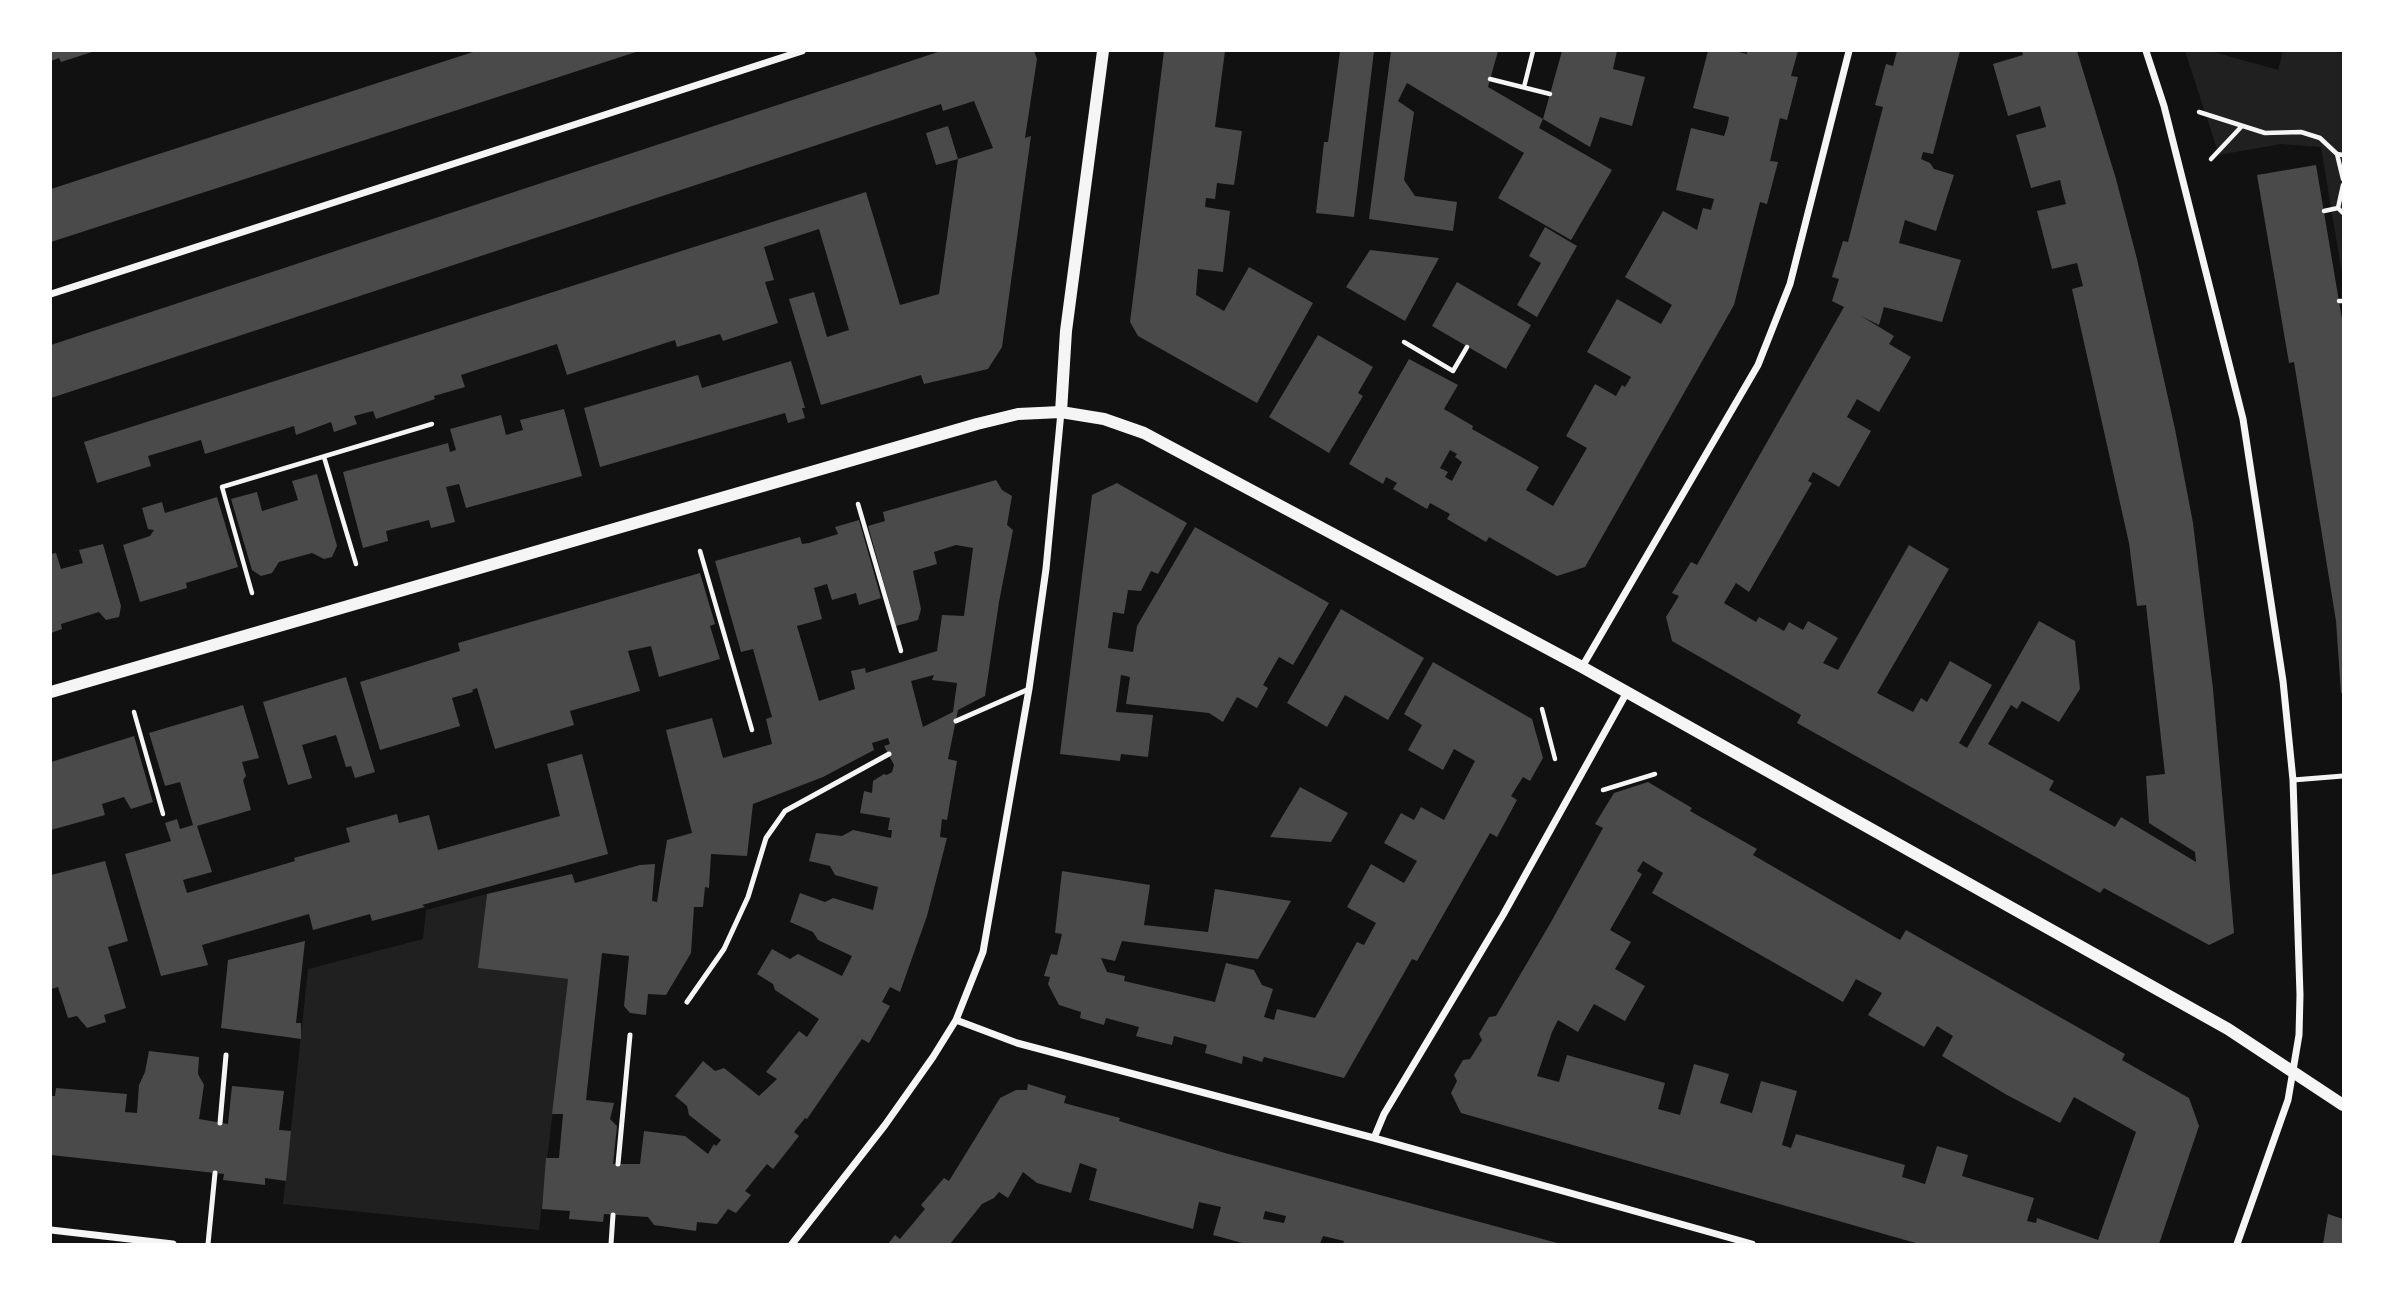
<!DOCTYPE html>
<html>
<head>
<meta charset="utf-8">
<style>
	body { margin:0 }
	#map { position:relative; width:2394px; height:1295px; overflow:hidden; background:#111; font-family:Quicksand,sans-serif }
	canvas { display:block }
	.frame { position:absolute; inset:0; border:52px solid #fff; pointer-events:none }
</style>
</head>
<body>
<div id="map">
<canvas width="2394" height="1295"></canvas>
<div class="frame"></div>
</div>
<script>
const c = document.querySelector('canvas').getContext('2d');
c.lineJoin = 'round';
function fill(path, color) { c.fillStyle = color; c.fill(path, 'evenodd'); }
const poly = rows => new Path2D(rows.map(r => 'M' + r).join(''));
function trace(path, color, width, dash) { c.strokeStyle = color; c.lineWidth = width; c.lineCap = dash ? 'butt' : 'round'; c.setLineDash(dash || []); c.stroke(path); }
fill(poly([
	[2185,51,2210,51,2278,70,2283,51,2333,51,2343,54,2343,280,2321,147,2281,144,2219,155],
	[487,894,479,968,568,979,539,1230,283,1204,308,969,423,939,426,910]
]), '#202020');
fill(poly([
	[51,51,95,51,61,62,59,58,51,61],
	[476,51,639,51,51,242,51,189],
	[941,51,1034,51,1037,59,1025,138,1031,136,1002,347,988,369,924,384,921,375,821,405,789,299,814,292,827,337,849,330,819,229,764,247,774,280,765,282,778,323,723,341,720,334,677,347,675,340,567,375,557,344,461,375,465,387,434,396,435,399,376,419,373,411,354,416,357,424,334,432,331,422,296,435,294,426,205,454,201,440,148,456,151,466,97,483,84,442,866,192,900,305,939,294,958,159,936,165,926,133,948,126,958,159,993,148,974,101,943,111,941,104,51,398,51,345],
	[1164,51,1225,51,1215,127,1242,131,1234,185,1217,183,1215,199,1206,198,1205,207,1230,211,1223,272,1198,269,1196,295,1224,311,1249,267,1313,303,1257,403,1138,336,1130,322],
	[1340,51,1374,51,1354,217,1316,213,1324,142,1328,142],
	[1391,51,1498,51,1488,87,1543,119,1562,51,1617,51,1613,69,1645,77,1632,126,1600,117,1590,147,1543,119,1539,128,1612,170,1571,240,1498,198,1524,153,1407,83,1398,101,1414,112,1404,180,1415,196,1457,202,1453,231,1369,219],
	[1708,51,1734,51,1747,54,1747,51,1798,51,1791,76,1798,77,1787,120,1780,118,1770,161,1778,162,1767,204,1760,202,1734,305,1585,567,1557,576,1489,537,1486,542,1447,519,1450,514,1430,503,1427,509,1393,489,1397,483,1386,477,1383,484,1349,464,1409,359,1458,385,1444,409,1473,426,1472,429,1539,467,1526,490,1553,506,1587,448,1566,436,1595,384,1616,396,1622,385,1625,387,1631,377,1587,352,1617,299,1661,324,1672,305,1625,277,1663,211,1697,230,1703,208,1711,210,1714,199,1676,190,1691,128,1724,136,1727,127,1729,117,1693,108],
	[1450,450,1457,454,1455,457,1462,462,1452,481,1445,477,1448,472,1440,468],
	[1897,51,1960,51,1933,154,1923,152,1921,159,1930,163,1934,169,1954,175,1936,231,1905,220,1899,243,1961,260,1942,322,1884,307,1879,325,1861,316,1894,336,1889,344,1911,357,1879,412,1857,399,1847,417,1871,431,1839,487,1813,472,1808,481,1812,483,1749,592,1736,583,1724,603,1756,622,1759,617,1784,631,1789,622,1803,630,1808,621,1838,638,1823,663,1838,670,1909,545,1949,569,1877,693,1913,712,1921,698,1927,702,1950,661,1992,685,1959,743,1967,748,2039,621,2075,641,2080,689,2059,722,2022,701,2017,709,2011,705,1988,744,2054,781,2049,790,2115,827,2121,817,2196,862,2195,852,2149,823,2146,776,2165,774,2146,605,2137,606,2129,543,2072,289,2083,286,2077,263,2052,269,2037,211,2066,204,2063,193,2060,180,2031,188,2016,135,2046,127,2040,106,2008,116,1993,64,2023,55,2022,51,2077,51,2116,179,2137,259,2175,429,2193,523,2213,689,2234,933,2209,945,2104,888,2100,893,1797,723,1801,715,1672,641,1666,617,1679,596,1672,593,1691,562,1697,565,1844,307,1832,301,1839,279,1832,277,1843,241,1848,242,1883,107,1875,105,1886,64,1893,66],
	[2316,165,2343,325,2343,693,2341,693,2336,621,2294,362,2289,363,2257,175],
	[1545,227,1577,246,1537,317,1517,305,1541,263,1529,256],
	[1370,250,1439,258,1405,321,1346,287],
	[1457,282,1531,325,1506,369,1432,326],
	[1318,335,1373,367,1358,393,1363,396,1329,453,1269,417],
	[791,361,805,408,802,408,805,418,788,423,785,413,600,467,584,408,698,375,702,388],
	[564,409,582,476,466,508,459,484,446,487,455,522,431,528,429,520,386,531,388,541,363,548,343,472,448,443,450,452,456,450,450,429,501,415,506,435,523,430,520,420],
	[317,474,337,546,332,557,324,559,312,553,279,562,272,573,261,576,252,570,231,499,257,492,262,511,298,500,292,481],
	[996,480,1002,490,1012,496,1007,525,1013,530,999,602,985,696,958,710,948,759,957,761,947,820,942,819,940,837,947,838,927,916,900,992,890,987,882,1002,890,1006,869,1043,862,1039,807,1119,805,1118,794,1132,799,1136,773,1169,767,1164,745,1191,751,1195,736,1213,728,1209,717,1224,697,1222,696,1231,654,1225,648,1217,604,1214,603,1222,569,1219,570,1211,542,1209,546,1158,559,1158,563,1114,552,1114,568,979,478,968,487,894,572,874,575,883,640,865,655,864,652,901,657,902,667,840,692,833,666,730,712,718,723,758,772,744,766,719,772,717,753,649,741,652,715,561,800,537,802,544,809,543,838,534,835,527,859,520,881,598,859,605,856,593,832,600,827,584,814,588,822,619,797,626,819,701,855,689,851,671,865,668,866,673,937,651,942,615,964,616,973,548,956,545,934,552,937,564,913,571,921,609,918,620,896,626,868,526,885,521,883,512],
	[934,675,932,680,957,683,953,712,923,727,911,681],
	[888,738,890,744,884,746,894,765,892,772,887,775,884,774,873,781,872,793,864,791,860,813,890,818,888,830,892,830,891,838,853,830,842,836,816,833,809,861,830,866,835,875,878,887,873,910,833,898,825,902,800,893,790,922,813,932,818,940,852,956,842,976,798,954,790,959,772,949,757,974,773,984,775,990,819,1019,807,1037,799,1031,766,1072,777,1079,759,1096,724,1068,715,1071,703,1061,675,1096,687,1106,689,1115,721,1140,716,1146,714,1144,708,1154,685,1136,644,1131,640,1164,613,1164,617,1126,610,1119,614,1103,586,1100,602,953,629,956,624,1006,630,1013,646,1015,648,994,666,995,691,953,694,907,703,907,705,887,709,888,711,854,747,856,753,804,823,777,874,750,872,743],
	[1117,483,1187,523,1158,574,1151,571,1141,591,1128,590,1124,614,1113,612,1108,648,1133,652,1137,626,1195,527,1329,603,1293,665,1279,657,1263,685,1268,688,1257,708,1237,697,1223,722,1209,713,1126,704,1130,677,1121,675,1116,712,1153,715,1148,757,1121,754,1120,761,1060,754,1092,495],
	[217,497,238,567,186,583,187,588,140,602,123,545,150,536,154,530,148,529,142,508,162,502,165,513],
	[103,544,121,606,119,617,106,620,99,612,61,624,62,629,51,633,51,554,56,553,61,569,83,563,79,550],
	[700,573,715,624,710,626,720,659,659,677,651,646,628,651,640,691,570,711,574,725,495,749,477,688,472,690,473,692,452,698,460,726,380,750,360,682,460,651,458,643],
	[1341,609,1424,658,1388,720,1345,695,1327,727,1287,703],
	[1433,662,1532,719,1543,758,1530,781,1523,777,1511,796,1517,800,1497,837,1490,833,1417,961,1412,959,1344,1078,1264,1057,1262,1062,1243,1056,1242,1064,1205,1053,1207,1045,1174,1036,1172,1045,1136,1036,1139,1027,1106,1018,1104,1025,1080,1018,1081,1012,1059,1005,1048,984,1050,977,1044,976,1051,954,1057,955,1062,934,1055,933,1062,871,1150,885,1144,925,1208,932,1215,889,1291,901,1258,959,1122,941,1115,961,1101,958,1107,972,1125,976,1124,981,1215,1002,1226,963,1254,970,1262,985,1273,989,1264,1017,1274,1020,1277,1009,1315,1018,1357,942,1364,945,1376,923,1347,907,1371,864,1404,883,1417,861,1384,843,1401,813,1414,820,1421,807,1444,820,1475,761,1454,749,1443,770,1408,750,1422,725,1404,714],
	[346,677,375,772,355,778,351,766,346,767,336,735,302,745,312,778,288,785,263,702],
	[243,705,259,758,242,762,246,776,243,780,251,810,197,826,212,872,183,880,187,893,295,861,294,858,350,842,346,828,397,814,399,823,429,815,438,850,560,816,547,764,582,754,608,854,422,905,425,907,372,921,370,914,313,930,309,914,202,945,208,965,161,976,125,854,171,841,165,823,177,819,180,829,193,825,180,782,165,786,149,733],
	[134,736,153,802,131,809,124,797,102,804,105,815,51,830,51,762],
	[1648,782,1692,808,1690,811,1757,849,1753,855,1900,940,1906,930,2125,1054,2122,1060,2189,1098,2199,1126,2159,1244,1919,1244,1461,1113,1451,1093,1457,1081,1454,1075,1463,1060,1470,1059,1477,1048,1482,1040,1479,1034,1489,1017,1496,1016,1551,922,1603,828,1595,824,1614,793],
	[1643,861,1663,873,1652,893,1843,1002,1856,979,1882,993,1868,1015,1924,1047,1937,1026,1953,1036,1942,1056,2007,1095,2060,1123,2074,1097,2136,1132,2098,1240,2037,1218,2036,1223,2027,1221,2034,1198,1962,1176,1968,1155,1937,1146,1925,1184,1902,1177,1905,1165,1796,1134,1791,1148,1782,1145,1797,1091,1761,1081,1752,1113,1720,1103,1729,1074,1694,1064,1680,1115,1658,1109,1665,1083,1567,1055,1559,1082,1537,1076,1552,1032,1558,1020,1578,1032,1594,1004,1625,1021,1645,986,1615,969,1631,942,1610,930,1642,874,1637,871],
	[1300,787,1348,813,1331,842,1270,837],
	[105,861,128,941,108,947,126,1008,104,1015,106,1022,87,1028,77,1016,68,1018,58,987,51,989,51,875],
	[305,941,296,1023,301,1023,301,1039,221,1028,228,960],
	[149,1051,199,1057,198,1074,204,1085,199,1119,228,1124,232,1086,284,1091,279,1130,291,1131,286,1181,265,1178,265,1185,223,1180,224,1174,51,1155,51,1096,55,1096,56,1088,127,1094,125,1112,137,1113,139,1085,145,1072],
	[1028,1084,1066,1096,1064,1103,1120,1118,1119,1121,1225,1153,1561,1244,1343,1244,1344,1241,1323,1236,1320,1244,1246,1244,1213,1235,1221,1207,1199,1202,1193,1229,1089,1200,1097,1169,1080,1163,1071,1193,1037,1183,1023,1172,1008,1198,999,1192,994,1198,982,1204,950,1244,888,1244,895,1235,900,1239,925,1209,921,1205,944,1178,949,1181,1000,1098,1016,1090,1027,1090],
	[1265,1211,1286,1216,1284,1223,1263,1219],
	[2328,1214,2343,1219,2343,1244,2323,1244]
]), '#4a4a4a');
trace(poly([
	[1490,79,1550,94],
	[1524,87,1533,51],
	[2199,112,2265,133,2301,132,2320,138,2337,154,2343,155],
	[2337,154,2343,179],
	[2211,159,2242,126],
	[2343,185,2338,208,2343,213],
	[2324,211,2338,208],
	[2339,301,2343,301],
	[1404,342,1453,371,1467,347],
	[324,457,356,564],
	[858,504,901,651],
	[700,551,752,730],
	[252,593,222,487,432,424],
	[1542,709,1555,759],
	[134,712,163,814],
	[1603,790,1655,774]
]), '#f5f5f5', 4.5);
trace(poly([
	[956,721,1029,689],
	[2293,780,2343,776],
	[687,1002,724,949,748,897,766,838,785,811,889,754],
	[220,1123,226,1055],
	[618,1164,630,1035],
	[208,1244,215,1173],
	[611,1244,613,1215]
]), '#f5f5f5', 5);
trace(poly([
	[2146,51,2164,106,2243,419,2283,681,2293,780,2300,995,2299,1035,2288,1100,2237,1244],
	[51,294,802,51],
	[1582,667,1758,365,1790,284,1849,51],
	[956,1020,1017,1043,1374,1138,1752,1244],
	[1374,1138,1384,1114,1503,915,1627,692],
	[51,1230,173,1244],
	[792,1244,885,1125,933,1057,956,1020,983,952,1029,689,1046,569,1061,412]
]), '#f5f5f5', 7);
trace(poly([
	[1061,412,1066,331,1103,51],
	[51,692,977,424,1018,414,1061,412,1104,419,1144,433,1582,667,2228,1029,2343,1105]
]), '#f5f5f5', 12);
</script>
</body>
</html>
